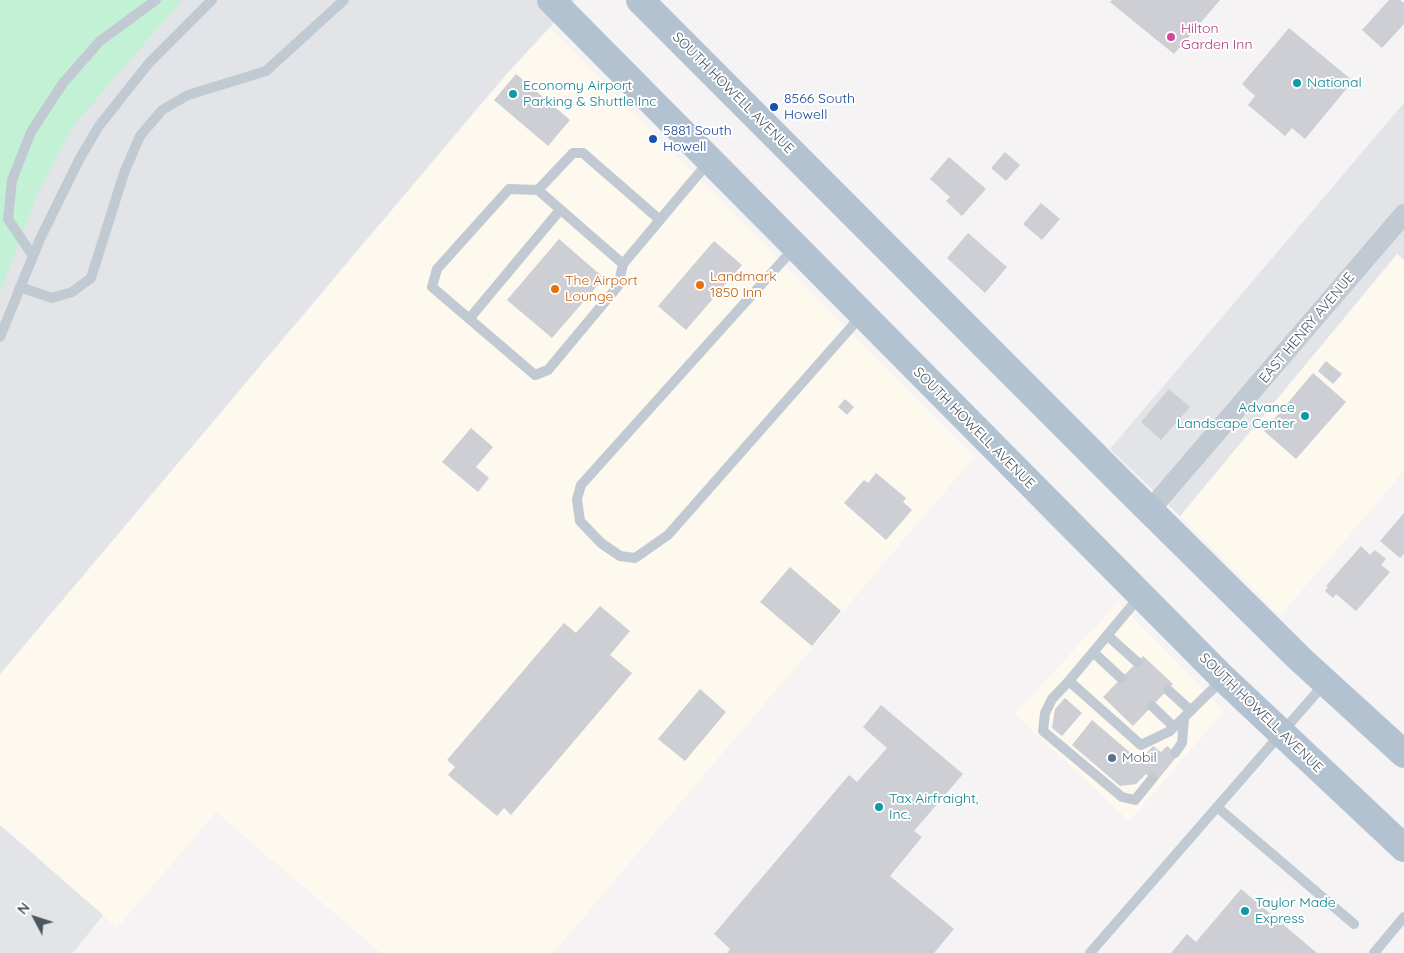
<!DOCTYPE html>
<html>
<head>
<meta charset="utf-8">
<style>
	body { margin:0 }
	#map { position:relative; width:1404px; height:953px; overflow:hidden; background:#f5f3f3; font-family:Quicksand,sans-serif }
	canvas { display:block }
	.north { position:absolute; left:10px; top:893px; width:50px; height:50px; -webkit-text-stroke:4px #fff; paint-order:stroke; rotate:310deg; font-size:14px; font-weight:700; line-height:20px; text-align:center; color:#4a5661 }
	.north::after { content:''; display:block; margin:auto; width:18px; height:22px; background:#4a5661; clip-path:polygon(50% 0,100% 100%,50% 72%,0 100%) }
</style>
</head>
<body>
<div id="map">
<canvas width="1404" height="953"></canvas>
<div class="north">N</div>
</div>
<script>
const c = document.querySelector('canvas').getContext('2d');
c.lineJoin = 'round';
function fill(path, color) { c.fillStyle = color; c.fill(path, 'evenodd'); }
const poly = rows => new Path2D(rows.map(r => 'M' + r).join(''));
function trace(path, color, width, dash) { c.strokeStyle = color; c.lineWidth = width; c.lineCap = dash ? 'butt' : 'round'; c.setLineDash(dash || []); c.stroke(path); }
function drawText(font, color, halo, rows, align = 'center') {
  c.font = font + ' Quicksand,sans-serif'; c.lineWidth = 4; c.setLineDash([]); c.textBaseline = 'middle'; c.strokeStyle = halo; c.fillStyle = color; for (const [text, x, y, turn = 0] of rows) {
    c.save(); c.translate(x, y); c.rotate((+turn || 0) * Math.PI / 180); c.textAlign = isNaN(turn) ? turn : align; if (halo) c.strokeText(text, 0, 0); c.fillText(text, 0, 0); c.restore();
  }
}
fill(poly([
	[548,26,974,457,553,953,381,953,216,812,117,928,0,825,0,674],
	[1398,254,1404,260,1404,471,1280,616,1180,516],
	[1118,602,1224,711,1129,821,1015,714]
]), '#fdf9ef');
fill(poly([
	[0,0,575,0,502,79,0,674],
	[1404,103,1404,260,1397,254,1180,516,1110,449],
	[0,825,103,915,73,953,0,953]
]), '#e2e4e7');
fill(poly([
	[0,0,182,0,74,125,38,193,0,292]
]), '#c3f1d5');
fill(poly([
	[1112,0,1220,0,1174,54,1110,2],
	[1389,0,1400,0,1404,3,1404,24,1382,48,1362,30],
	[1289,28,1353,81,1305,139,1292,128,1285,136,1248,105,1255,96,1242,84],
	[516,74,570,120,548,146,494,100],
	[1005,152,1020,165,1006,181,991,168],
	[949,157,986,189,962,216,946,201,950,197,930,179],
	[1041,203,1060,219,1042,240,1023,224],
	[968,233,1007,267,985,293,947,258],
	[559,239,604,278,552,338,507,300],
	[714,241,742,265,686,330,658,306],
	[1326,361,1342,374,1333,384,1318,371],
	[1313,373,1346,402,1296,459,1264,431],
	[1169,389,1190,407,1161,440,1141,422],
	[845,399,854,407,847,415,838,407],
	[471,428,493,447,476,467,489,478,478,492,442,462],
	[876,473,906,498,903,502,912,510,886,540,844,503,864,480,868,483],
	[1404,513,1404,554,1400,558,1380,541],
	[1361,546,1370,555,1375,550,1386,559,1381,565,1390,572,1356,611,1336,594,1333,598,1325,591,1328,587,1326,586],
	[790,567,841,611,812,646,760,602],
	[600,606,630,631,610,655,632,673,511,815,504,808,497,816,448,775,455,767,447,760,564,623,576,633],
	[1143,656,1173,684,1133,726,1103,697],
	[700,689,726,712,685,761,658,739],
	[1065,698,1082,713,1062,736,1052,728,1055,709],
	[881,705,963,774,914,831,922,837,890,876,954,929,934,953,727,953,730,949,714,934,849,775,857,782,887,748,863,727],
	[1092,720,1140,761,1153,746,1161,752,1167,746,1178,755,1156,782,1146,774,1136,784,1120,786,1072,745],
	[1241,889,1317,953,1171,953,1187,934,1196,942]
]), '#cdcfd5');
trace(poly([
	[538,190,509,189,437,269,432,287,535,375,548,370,618,286,623,264],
	[660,220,583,153,573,153,538,190,623,264,690,184,709,162],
	[795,247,581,485,577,499,580,521,601,543,620,556,635,558,668,535,861,316],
	[33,256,8,219,12,180,31,132,63,83,100,41,156,0],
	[20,287,52,298,72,292,91,278,124,173,140,136,162,110,188,95,266,71,344,0],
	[469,319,560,210],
	[0,337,40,239,80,158,99,126,149,63,212,0],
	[1140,596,1069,681,1141,745,1170,731,1223,679],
	[1107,635,1137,662],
	[1093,652,1121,678],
	[1069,681,1052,699,1045,713,1043,731,1122,797,1135,800,1152,779],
	[1168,690,1191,711],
	[1152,706,1174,727],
	[1175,753,1182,743,1184,718],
	[1217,807,1354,924],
	[1090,953,1325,683],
	[1374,953,1404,917]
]), '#c1cad2', 10);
trace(poly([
	[1150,510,1404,214]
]), '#c1cad2', 20);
trace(poly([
	[551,0,1223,678,1404,848],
	[640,0,1121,482,1300,659,1404,754]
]), '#b3c2d1', 28);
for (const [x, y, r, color] of [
	[1171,37,5,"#d1479c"],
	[1297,83,5,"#0f9aa8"],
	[513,94,5,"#0f9aa8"],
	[774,107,5,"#1a4fb4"],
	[653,139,5,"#1a4fb4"],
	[700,285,5,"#e8710a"],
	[555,289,5,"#e8710a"],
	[1305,416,5,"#0f9aa8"],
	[1112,758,5,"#5c6f8a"],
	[879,807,5,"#0f9aa8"],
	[1245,911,5,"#0f9aa8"]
]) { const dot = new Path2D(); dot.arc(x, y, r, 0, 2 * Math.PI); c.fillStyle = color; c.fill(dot); trace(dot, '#fff', 2); }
drawText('14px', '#b23c85', '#fff', [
	["Hilton",1181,29],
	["Garden Inn",1181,45]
], 'left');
drawText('14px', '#0d838f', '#fff', [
	["National",1307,83],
	["Economy Airport",523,86],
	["Parking & Shuttle Inc",523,102],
	["Advance",1295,408,"right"],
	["Landscape Center",1295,424,"right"],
	["Tax Airfraight,",889,799],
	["Inc.",889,815],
	["Taylor Made",1255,903],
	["Express",1255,919]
], 'left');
drawText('14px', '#4a5661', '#fff', [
	["SOUTH HOWELL AVENUE",733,93,45],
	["EAST HENRY AVENUE",1307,328,-50],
	["SOUTH HOWELL AVENUE",974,428,45],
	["SOUTH HOWELL AVENUE",1261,713,44]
]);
drawText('14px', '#164399', '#fff', [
	["8566 South",784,99],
	["Howell",784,115],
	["5881 South",663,131],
	["Howell",663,147]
], 'left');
drawText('14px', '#c56008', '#fff', [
	["Landmark",710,277],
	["1850 Inn",710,293],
	["The Airport",565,281],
	["Lounge",565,297]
], 'left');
drawText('14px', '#4e5e75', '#fff', [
	["Mobil",1122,758]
], 'left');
</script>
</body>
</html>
